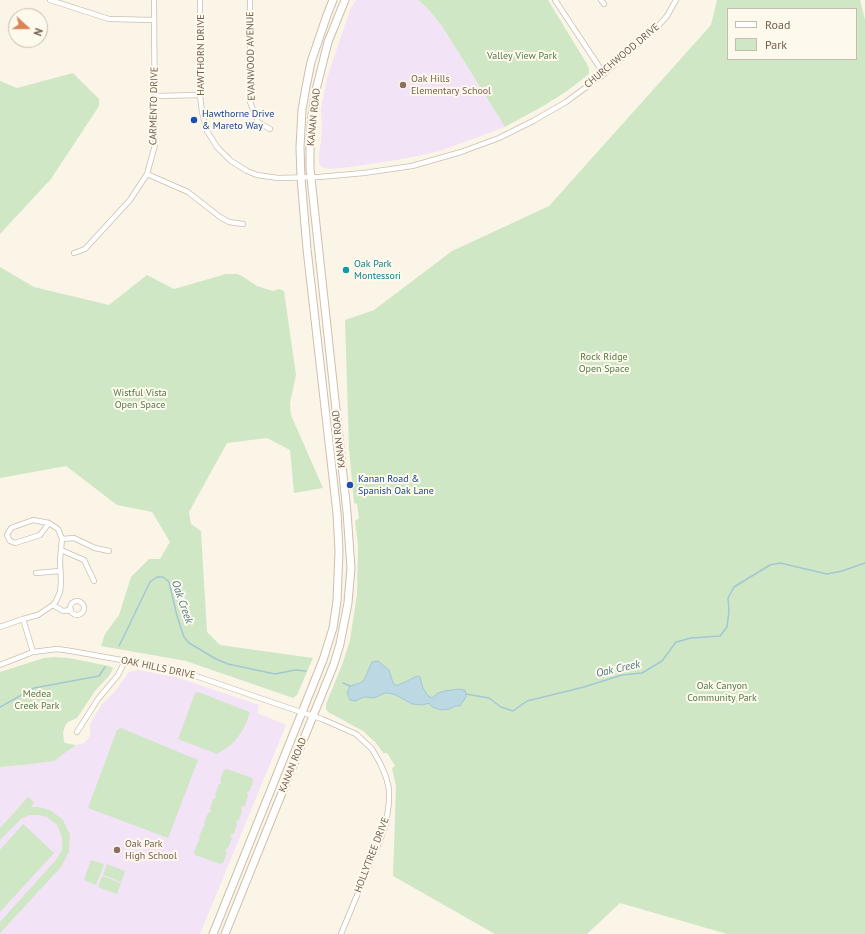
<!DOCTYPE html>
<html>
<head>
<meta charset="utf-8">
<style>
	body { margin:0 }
	#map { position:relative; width:865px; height:934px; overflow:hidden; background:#fbf5e7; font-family:"PT Sans",sans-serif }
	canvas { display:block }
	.legend { position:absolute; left:727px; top:8px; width:130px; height:52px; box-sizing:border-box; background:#fef9ed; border:1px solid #c6bbad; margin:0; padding:5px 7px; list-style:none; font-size:12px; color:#725f4d }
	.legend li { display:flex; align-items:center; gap:8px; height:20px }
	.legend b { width:20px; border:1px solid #c6bbad }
	.north { position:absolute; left:8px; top:8px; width:40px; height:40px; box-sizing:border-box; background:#fef9ed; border:1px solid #c6bbad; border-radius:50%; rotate:111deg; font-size:11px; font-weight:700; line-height:16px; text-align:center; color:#725f4d }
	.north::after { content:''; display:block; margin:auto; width:14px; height:18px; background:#db8355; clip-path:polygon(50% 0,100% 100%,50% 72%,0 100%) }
</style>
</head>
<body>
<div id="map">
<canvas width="865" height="934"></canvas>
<ul class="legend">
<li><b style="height:5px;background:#fff"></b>Road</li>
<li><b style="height:11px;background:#d0e7c6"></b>Park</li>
</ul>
<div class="north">N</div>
</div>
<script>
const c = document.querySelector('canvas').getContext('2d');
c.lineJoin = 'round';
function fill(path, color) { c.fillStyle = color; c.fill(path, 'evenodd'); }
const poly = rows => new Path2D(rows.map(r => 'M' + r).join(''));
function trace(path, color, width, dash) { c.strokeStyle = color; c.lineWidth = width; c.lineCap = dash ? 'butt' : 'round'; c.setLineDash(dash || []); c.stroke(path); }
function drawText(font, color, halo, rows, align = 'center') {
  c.font = font + ' "PT Sans",sans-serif'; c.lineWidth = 4; c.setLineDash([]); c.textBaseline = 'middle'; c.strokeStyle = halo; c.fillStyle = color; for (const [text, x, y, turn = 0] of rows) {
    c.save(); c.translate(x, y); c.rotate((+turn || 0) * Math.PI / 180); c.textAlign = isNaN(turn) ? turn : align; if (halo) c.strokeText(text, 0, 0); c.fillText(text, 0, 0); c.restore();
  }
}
fill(poly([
	[356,0,418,0,428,9,442,26,505,127,440,151,397,160,350,167,329,169,321,167,319,163,319,153,321,142,322,124,321,109,327,78,350,10],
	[138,670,176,677,259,705,257,713,286,725,200,934,0,934,0,767,23,765,54,761,76,745,84,743,88,739,90,735,90,724,102,704,116,690,129,672]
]), '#f2e3f7');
fill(poly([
	[418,0,548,0,587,64,589,69,589,74,567,91,545,105,505,127,442,26,428,9],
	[717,0,860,0,865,20,865,934,727,934,620,903,587,934,495,934,393,876,396,786,392,768,395,766,387,753,383,753,376,743,363,731,328,712,326,709,326,704,342,665,350,640,357,594,358,545,355,521,359,518,357,504,354,503,349,449,345,320,374,310,452,251,549,206,711,25],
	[728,9,856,9,856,59,728,59],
	[73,73,99,99,99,106,51,179,0,234,0,81,17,88],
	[0,267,34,287,109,305,147,275,174,289,226,274,237,274,242,276,257,286,273,291,279,289,284,291,296,375,290,403,291,415,323,488,294,493,290,450,267,438,227,443,189,512,191,524,201,531,207,632,220,645,313,658,297,695,293,698,186,661,101,646,105,634,119,615,131,577,149,559,160,559,170,542,152,512,117,505,66,466,0,478],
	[53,657,69,658,109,666,113,668,112,671,109,676,95,691,77,718,68,722,65,726,63,733,64,741,65,743,76,745,54,761,23,765,0,767,0,672,44,658],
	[198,692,250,712,246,724,238,737,231,745,217,754,178,739,195,693],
	[121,728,198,760,168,838,88,808,117,730],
	[227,769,252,778,253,781,250,791,247,792,248,795,245,806,241,807,242,810,239,820,236,821,237,824,234,834,230,835,232,838,228,848,225,850,227,853,223,863,220,864,195,855,194,852,198,842,200,840,199,837,203,827,205,826,204,823,208,813,211,812,210,809,213,799,216,798,215,795,219,784,222,783,220,780,224,770],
	[28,797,34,802,31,807,39,807,50,810,63,820,70,835,69,852,61,867,0,933,0,922,55,861,62,850,62,837,57,825,47,817,39,815,30,815,22,818,0,840,0,828],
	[23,824,54,853,0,912,0,850],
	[91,860,104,864,96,885,84,880],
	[107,864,125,871,121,882,103,875],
	[102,876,121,883,117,894,98,887]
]), '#d0e7c6');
const water = poly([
	[378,661,389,670,393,683,395,685,398,685,403,683,417,676,420,677,423,688,428,696,432,698,438,693,444,691,459,689,465,690,466,694,466,697,460,706,455,706,450,709,441,710,432,707,429,703,423,705,412,704,396,695,388,693,385,693,374,698,364,697,355,701,350,700,347,693,350,686,360,683,364,680,372,662,378,661]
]);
fill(water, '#bcd9e3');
trace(water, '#a3c7d4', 1);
trace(poly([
	[119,646,124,636,150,582,157,577,163,577,169,582,177,616,184,637,189,643,216,659,228,664,275,674,295,670,306,671],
	[343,683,350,686],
	[466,694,489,698,501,707,513,711,527,701,584,687,622,675,642,673,662,661,676,642,691,638,720,636,727,627,729,611,728,598,734,587,770,565,780,563,827,574,842,571,865,563],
	[0,707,34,688,99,676,105,667]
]), '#a3c7d4', 1.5);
const street = poly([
	[50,0,109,19,154,20],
	[200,0,200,95,202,112,207,131,217,147,231,161,247,171,257,175,278,178,319,177,364,173,412,166,461,152,499,138,533,121,566,102,604,74,659,25,667,16,676,0],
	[250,0,250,102,258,122,270,129],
	[555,0,604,74],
	[601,0,604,4],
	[155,96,200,95],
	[147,174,188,192,220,217,229,222,243,224],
	[74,253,85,249,130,200,147,174,155,145,154,0],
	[33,520,49,523,40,535,15,543,10,541,7,535,11,528,33,520],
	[62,539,74,538,95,548,109,551],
	[61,550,84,560,94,581],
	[36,573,60,571],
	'70 608a7 7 0 1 1 14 0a7 7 0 1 1-14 0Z',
	[53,605,63,611,71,610],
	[23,619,33,652],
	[0,627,23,619,38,615,53,605,56,601,60,592,61,583,60,560,62,539,58,529,49,523],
	[0,665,33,652,57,649,71,651,166,668,187,673,280,705,322,719,356,734,372,749,380,763,386,777,389,789,389,802,386,824,382,835,341,934],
	[77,732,98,699,118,675,125,661]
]);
const secondary = poly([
	[213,934,323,660,333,628,337,601,339,551,337,513,307,249,301,178,300,147,302,110,306,87,311,62,327,15,333,0],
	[225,934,334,664,340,644,348,603,351,568,347,512,310,169,310,142,312,115,316,90,328,42,345,0]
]);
trace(street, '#ccbead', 6);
trace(secondary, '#cebfab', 9);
trace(street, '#fff', 4.5);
trace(secondary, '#fff', 7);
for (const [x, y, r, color] of [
	[403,85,4,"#8d6e63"],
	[194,120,4,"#1a4fb4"],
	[346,270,4,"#0f9aa8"],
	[350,485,4,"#1a4fb4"],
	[117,850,4,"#8d6e63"]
]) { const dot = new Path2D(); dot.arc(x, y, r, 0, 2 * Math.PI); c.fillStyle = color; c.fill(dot); trace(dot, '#fef9ed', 1.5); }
drawText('10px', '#725f4d', '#fef9ed', [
	["HAWTHORN DRIVE",201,55,-90],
	["EVANWOOD AVENUE",251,56,-91],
	["CHURCHWOOD DRIVE",622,56,-40],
	["CARMENTO DRIVE",154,106,-89],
	["KANAN ROAD",314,117,-84],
	["KANAN ROAD",339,439,-96],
	["OAK HILLS DRIVE",158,668,12],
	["KANAN ROAD",293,765,-68],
	["HOLLYTREE DRIVE",372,855,-69]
]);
drawText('10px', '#537c49', '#fef9ed', [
	["Valley View Park",522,56],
	["Rock Ridge",604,357],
	["Open Space",604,369],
	["Wistful Vista",140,393],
	["Open Space",140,405],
	["Oak Canyon",722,686],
	["Community Park",722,698],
	["Medea",37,694],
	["Creek Park",37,706]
]);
drawText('10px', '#785e54', '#fef9ed', [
	["Oak Hills",411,79],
	["Elementary School",411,91],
	["Oak Park",125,844],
	["High School",125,856]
], 'left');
drawText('10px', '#164399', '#fef9ed', [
	["Hawthorne Drive",202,114],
	["& Mareto Way",202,126],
	["Kanan Road &",358,479],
	["Spanish Oak Lane",358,491]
], 'left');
drawText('10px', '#0d838f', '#fef9ed', [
	["Oak Park",354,264],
	["Montessori",354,276]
], 'left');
drawText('italic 11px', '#4c788a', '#fef9ed', [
	["Oak Creek",182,602,71],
	["Oak Creek",618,669,-13]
]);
</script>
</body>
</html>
